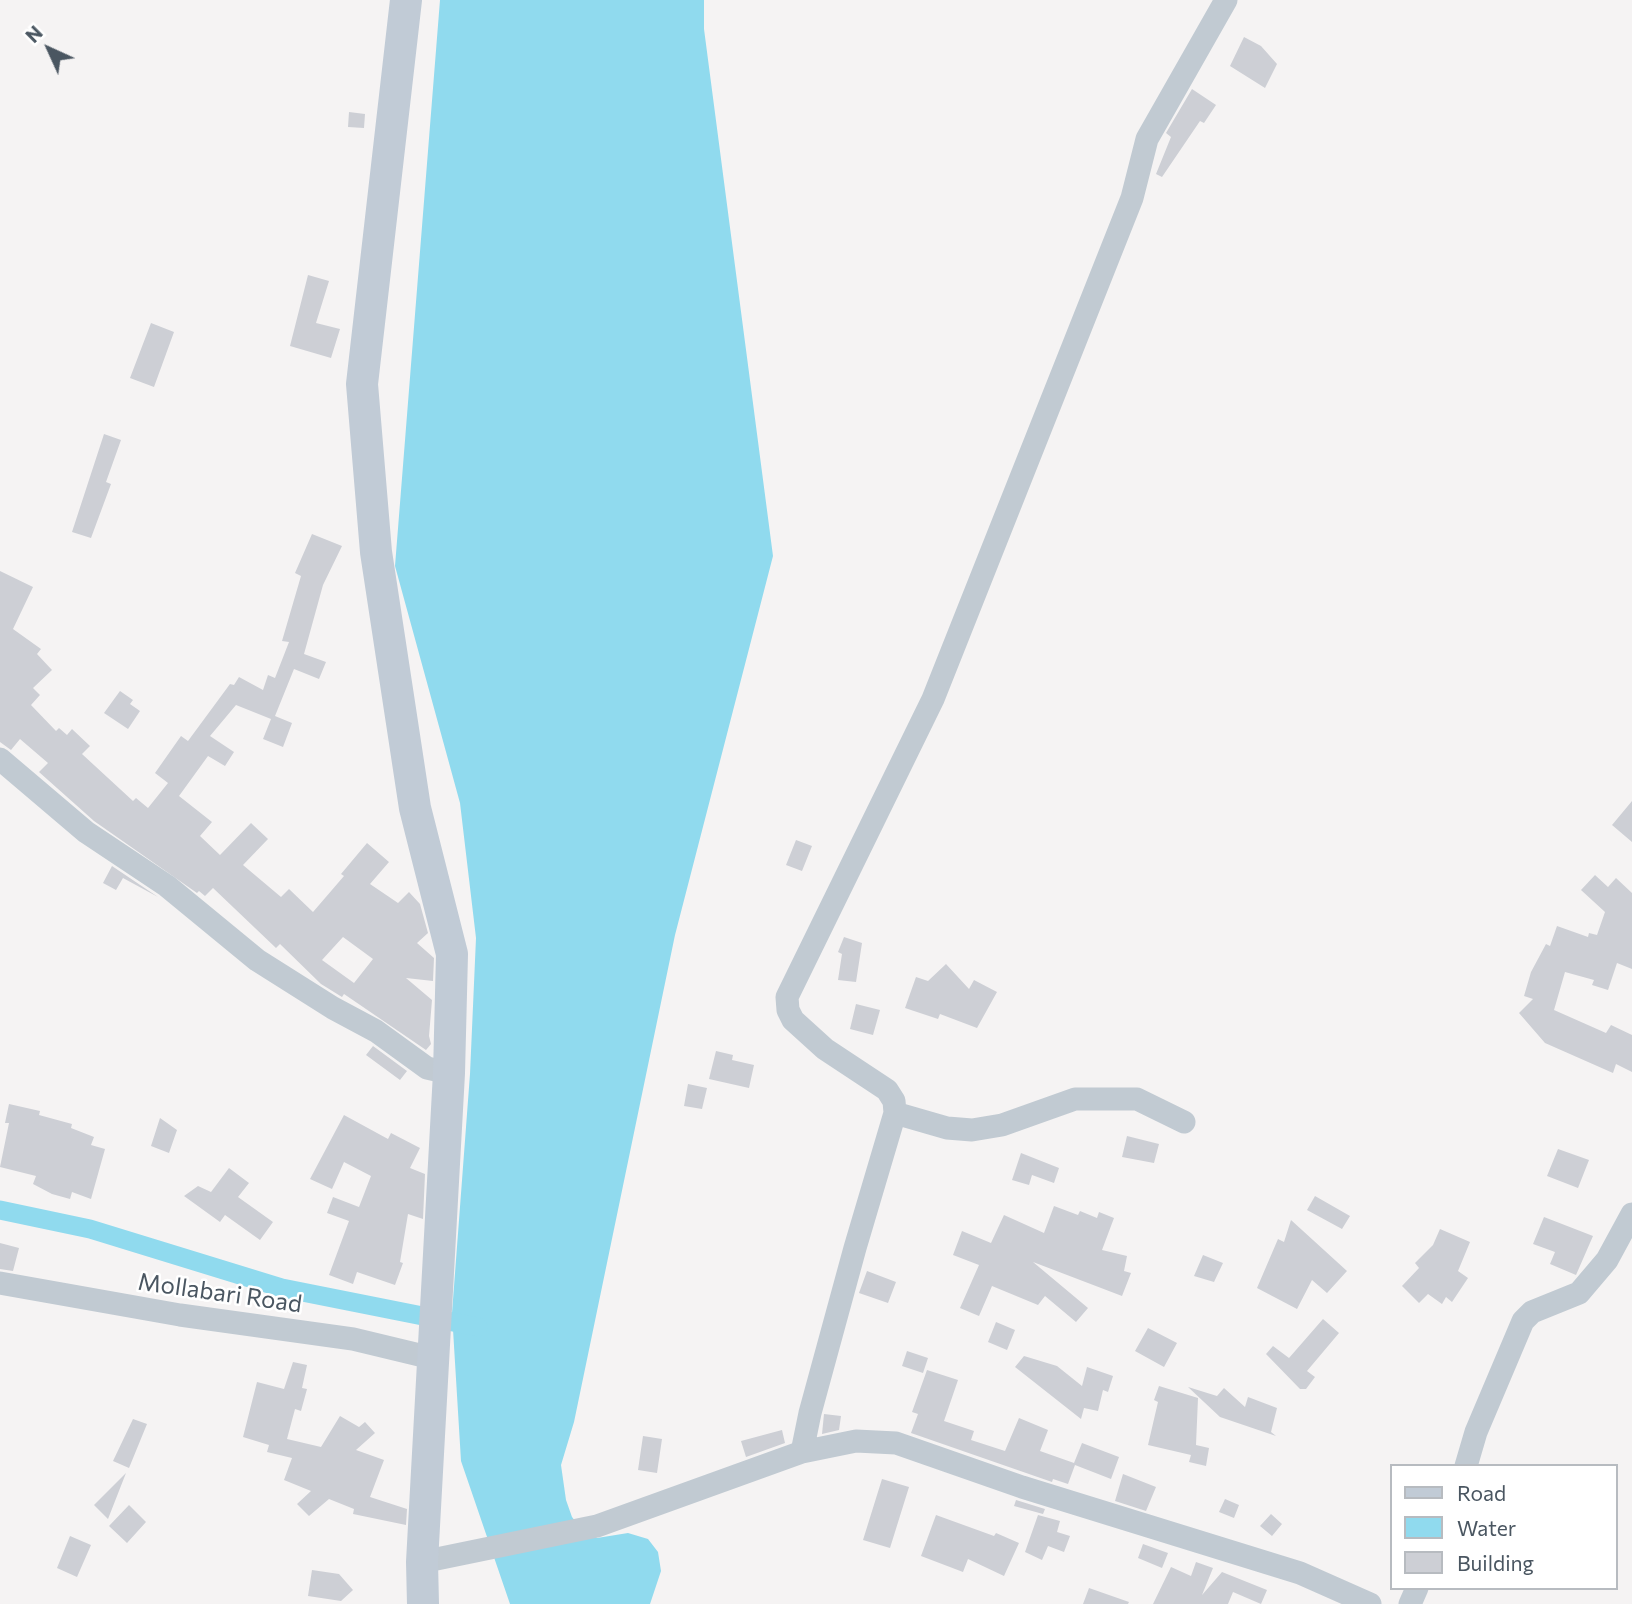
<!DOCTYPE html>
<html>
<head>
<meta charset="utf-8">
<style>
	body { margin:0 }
	#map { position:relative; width:1632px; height:1604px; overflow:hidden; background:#f5f3f3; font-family:Commissioner,sans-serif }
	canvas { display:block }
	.legend { position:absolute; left:1390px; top:1464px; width:228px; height:126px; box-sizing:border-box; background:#fff; border:2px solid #b7bbc0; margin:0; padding:9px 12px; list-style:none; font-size:21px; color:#4a5661 }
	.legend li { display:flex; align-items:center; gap:14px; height:35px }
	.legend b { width:35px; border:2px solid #b7bbc0 }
	.north { position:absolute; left:14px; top:14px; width:70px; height:70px; -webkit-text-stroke:5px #fff; paint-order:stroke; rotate:315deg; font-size:19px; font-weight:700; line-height:28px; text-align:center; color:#4a5661 }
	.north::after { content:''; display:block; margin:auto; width:24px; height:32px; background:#4a5661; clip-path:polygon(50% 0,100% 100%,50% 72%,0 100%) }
</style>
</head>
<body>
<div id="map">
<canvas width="1632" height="1604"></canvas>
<ul class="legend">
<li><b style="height:9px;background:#c1cbd6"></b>Road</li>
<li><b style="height:19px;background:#90daee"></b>Water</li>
<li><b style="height:19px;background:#cdcfd5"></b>Building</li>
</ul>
<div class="north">N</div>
</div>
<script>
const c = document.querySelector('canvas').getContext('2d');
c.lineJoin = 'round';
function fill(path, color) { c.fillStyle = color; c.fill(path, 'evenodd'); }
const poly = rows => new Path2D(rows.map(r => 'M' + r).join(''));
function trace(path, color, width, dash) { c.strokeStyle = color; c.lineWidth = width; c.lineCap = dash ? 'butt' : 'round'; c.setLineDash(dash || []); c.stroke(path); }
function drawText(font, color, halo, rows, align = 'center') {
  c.font = font + ' Commissioner,sans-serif'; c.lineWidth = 5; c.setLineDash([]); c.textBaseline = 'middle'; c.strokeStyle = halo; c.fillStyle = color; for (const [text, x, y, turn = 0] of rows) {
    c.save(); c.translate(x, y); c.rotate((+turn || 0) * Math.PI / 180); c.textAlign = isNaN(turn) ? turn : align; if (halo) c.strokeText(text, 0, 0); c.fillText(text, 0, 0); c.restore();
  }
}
fill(poly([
	[440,0,704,0,704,29,773,556,675,935,574,1422,561,1465,566,1500,572,1517,582,1530,597,1538,628,1533,648,1539,658,1552,661,1571,650,1604,510,1604,461,1461,452,1313,470,1074,476,938,460,803,395,566]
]), '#90daee');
trace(poly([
	[0,1210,90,1229,282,1288,478,1327]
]), '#90daee', 19);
fill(poly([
	[1244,37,1261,46,1277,64,1265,88,1230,66],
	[1192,89,1216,105,1204,123,1200,121,1162,177,1156,174,1171,137,1166,133],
	[349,112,365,114,364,128,348,127],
	[308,275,329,281,316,323,340,329,331,358,290,346],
	[151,323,174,332,154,387,130,378],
	[104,434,121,440,106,482,111,484,91,538,72,532],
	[312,534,342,546,323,585,304,654,326,662,319,679,294,669,275,716,292,723,283,747,263,739,271,719,236,705,210,736,234,752,225,766,208,756,179,796,212,822,200,836,220,855,251,823,268,839,243,865,281,897,289,889,313,912,344,876,341,874,367,843,389,862,370,884,398,903,409,892,420,904,428,933,417,943,434,958,433,981,406,978,432,1000,429,1036,431,1044,426,1050,344,994,342,997,321,984,280,944,276,948,213,888,205,896,199,891,197,893,94,821,39,772,48,763,20,739,11,750,0,742,0,571,33,587,13,629,41,649,37,654,52,670,33,688,40,695,31,705,56,731,59,728,67,735,72,729,90,746,82,754,133,801,136,798,148,808,168,783,155,773,181,736,188,741,230,684,234,685,239,677,263,690,268,675,275,678,289,642,282,641,301,576,295,573],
	[343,937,373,959,354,983,322,960],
	[120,691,133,700,130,704,140,711,128,729,104,713],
	[1632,801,1632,842,1612,825],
	[796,840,812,846,802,871,786,865],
	[112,866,158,897,123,878,116,890,103,883],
	[1595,875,1608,887,1616,878,1632,893,1632,969,1617,963,1608,990,1592,985,1594,980,1565,972,1554,1010,1606,1033,1611,1025,1632,1035,1632,1072,1616,1064,1613,1073,1545,1043,1519,1013,1533,999,1524,996,1531,972,1546,944,1550,946,1557,926,1588,937,1589,933,1597,935,1605,912,1581,890],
	[844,937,862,943,856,982,838,980,842,954,838,952],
	[946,964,969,989,974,980,997,992,977,1028,940,1014,938,1019,905,1008,916,977,928,981],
	[856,1004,880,1010,873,1035,850,1029],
	[373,1046,407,1071,400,1080,366,1055],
	[716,1051,733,1055,732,1060,754,1065,749,1088,709,1079],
	[688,1084,707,1088,702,1109,684,1106],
	[9,1104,40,1111,39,1115,72,1124,71,1128,94,1137,91,1145,105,1149,91,1199,72,1192,70,1199,52,1194,33,1184,36,1176,0,1167,9,1123,5,1123],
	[344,1115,388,1139,391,1133,420,1148,410,1168,425,1174,423,1219,408,1214,400,1262,403,1263,395,1285,357,1272,353,1284,329,1275,349,1221,327,1213,333,1197,359,1207,371,1176,344,1162,332,1189,310,1179],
	[160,1118,177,1130,169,1153,151,1146],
	[1127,1136,1159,1144,1154,1163,1122,1157],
	[1558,1149,1589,1160,1578,1188,1547,1176],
	[1021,1153,1059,1168,1054,1183,1032,1175,1029,1185,1012,1180],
	[229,1168,249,1183,238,1197,273,1222,260,1240,225,1215,220,1222,184,1196,198,1186,211,1192],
	[1315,1196,1350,1216,1342,1229,1307,1210],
	[1054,1206,1078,1215,1080,1211,1097,1218,1099,1212,1114,1218,1102,1250,1127,1256,1124,1271,1131,1273,1122,1296,1033,1262,1088,1308,1076,1322,1045,1296,1038,1305,992,1286,979,1316,960,1308,979,1265,953,1255,962,1231,991,1243,1004,1215,1044,1233],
	[1544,1217,1593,1236,1576,1275,1550,1264,1555,1252,1533,1244],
	[1291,1220,1347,1271,1327,1293,1312,1280,1297,1309,1257,1288,1278,1239,1284,1242],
	[1440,1229,1470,1242,1458,1271,1468,1278,1452,1302,1446,1297,1442,1304,1428,1294,1419,1303,1402,1286,1419,1268,1415,1263,1433,1245],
	[0,1243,19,1248,13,1271,0,1269],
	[1203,1255,1223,1263,1214,1282,1194,1276],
	[867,1271,896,1282,888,1303,859,1293],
	[1323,1319,1339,1333,1307,1371,1315,1377,1306,1389,1300,1389,1266,1354,1273,1346,1289,1358],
	[996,1322,1015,1330,1007,1350,988,1342],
	[1148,1328,1177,1343,1164,1367,1135,1351],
	[907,1351,928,1358,923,1373,902,1366],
	[1024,1356,1057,1366,1082,1386,1087,1367,1113,1376,1108,1392,1103,1390,1098,1411,1084,1408,1081,1419,1015,1367],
	[293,1362,307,1365,302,1388,307,1389,301,1411,295,1409,287,1439,321,1447,340,1416,359,1427,365,1422,375,1433,356,1450,384,1460,370,1497,407,1509,406,1525,353,1514,354,1509,329,1499,309,1516,297,1504,311,1491,284,1480,292,1458,267,1452,269,1445,243,1437,257,1382,284,1389],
	[927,1370,958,1380,944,1421,974,1431,971,1440,1005,1451,1019,1418,1048,1430,1040,1451,1074,1463,1082,1443,1119,1457,1111,1479,1075,1465,1068,1484,1053,1479,1052,1482,911,1433,918,1414,912,1412],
	[1159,1386,1198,1398,1196,1445,1209,1448,1206,1466,1189,1462,1191,1455,1148,1445,1158,1402,1154,1400],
	[1188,1387,1217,1396,1224,1388,1245,1407,1248,1397,1277,1408,1271,1432,1276,1436,1220,1417],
	[824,1414,841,1416,839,1430,822,1434],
	[133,1419,147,1424,129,1468,113,1461],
	[782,1430,785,1443,746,1457,741,1441],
	[643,1436,662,1439,657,1473,638,1470],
	[126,1473,108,1519,94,1505],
	[1123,1474,1156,1487,1146,1511,1115,1501],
	[882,1479,909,1487,890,1548,863,1540],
	[1225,1499,1239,1505,1234,1518,1219,1512],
	[1016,1500,1045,1509,1043,1514,1014,1506],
	[129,1505,146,1522,127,1543,109,1526],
	[1271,1514,1282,1524,1272,1536,1260,1526],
	[936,1515,994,1536,996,1533,1019,1543,1004,1576,968,1559,963,1572,921,1556],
	[1038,1515,1060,1521,1057,1532,1070,1536,1064,1552,1048,1546,1042,1560,1025,1552],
	[70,1536,91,1545,77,1577,57,1568],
	[1143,1544,1168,1553,1162,1568,1138,1558],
	[1196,1562,1213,1568,1202,1595,1222,1572,1267,1590,1261,1604,1233,1592,1228,1604,1153,1604,1171,1567,1191,1576],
	[312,1570,339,1574,353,1590,341,1601,308,1596],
	[1089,1588,1129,1602,1128,1604,1083,1604]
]), '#cdcfd5');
trace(poly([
	[0,759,86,832,167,886,257,960,333,1008,376,1031,427,1068,449,1073],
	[895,1113,947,1128,972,1130,1002,1125,1075,1099,1137,1099,1184,1122],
	[0,1283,180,1315,353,1339,432,1358],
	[802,1452,810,1413,855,1248,895,1113,894,1101,887,1090,825,1049,793,1020,788,1010,787,997,933,699,1132,198,1147,139,1226,0],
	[1466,1466,1476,1432,1523,1321,1532,1312,1579,1293,1607,1260,1632,1214],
	[422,1562,597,1526,802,1452,856,1441,896,1443,1022,1487,1300,1573,1370,1604],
	[1410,1604,1417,1588]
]), '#c1cad2', 23);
trace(poly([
	[406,0,362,384,376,552,415,808,452,954,449,1073,422,1562,423,1604]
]), '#c1cbd6', 32);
drawText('24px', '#4a5661', '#fff', [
	["Mollabari Road",220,1293,8]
]);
</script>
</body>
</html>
